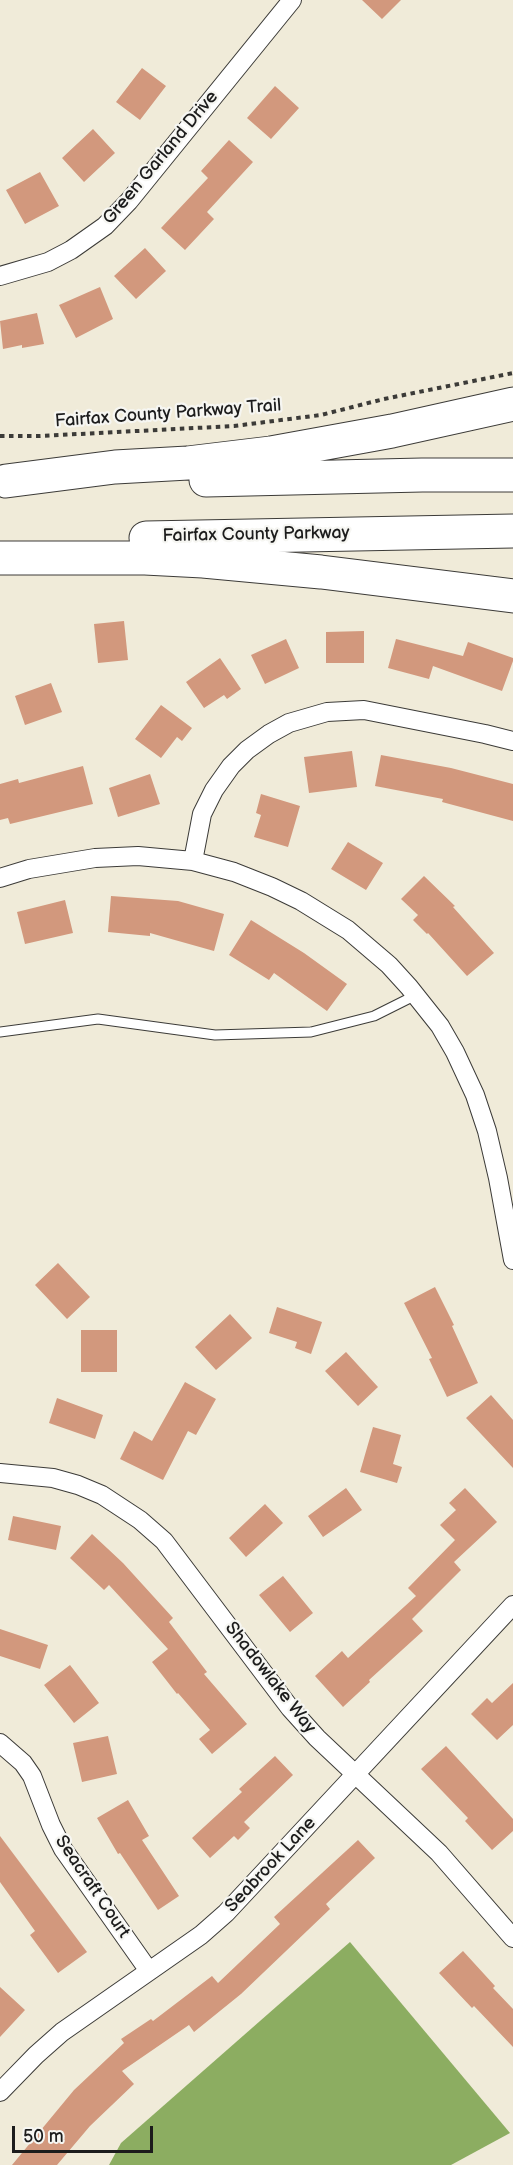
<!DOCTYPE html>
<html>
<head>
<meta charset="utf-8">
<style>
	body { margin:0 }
	#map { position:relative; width:513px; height:2165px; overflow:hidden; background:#f0ebd9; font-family:"Balsamiq Sans",sans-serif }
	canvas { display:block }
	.scale { position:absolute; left:12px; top:2126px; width:141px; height:27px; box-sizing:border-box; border:3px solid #1c1c1c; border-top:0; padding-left:8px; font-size:18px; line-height:21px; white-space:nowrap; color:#1c1c1c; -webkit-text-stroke:4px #f6f6f2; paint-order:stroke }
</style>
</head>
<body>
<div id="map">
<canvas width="513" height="2165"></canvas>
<div class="scale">50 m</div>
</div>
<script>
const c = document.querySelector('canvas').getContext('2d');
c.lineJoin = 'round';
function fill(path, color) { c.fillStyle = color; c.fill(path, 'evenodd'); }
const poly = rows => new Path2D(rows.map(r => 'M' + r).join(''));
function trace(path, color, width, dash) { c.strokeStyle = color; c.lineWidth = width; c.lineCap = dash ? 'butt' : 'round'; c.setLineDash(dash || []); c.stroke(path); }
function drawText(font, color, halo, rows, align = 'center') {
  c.font = font + ' "Balsamiq Sans",sans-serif'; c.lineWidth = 4.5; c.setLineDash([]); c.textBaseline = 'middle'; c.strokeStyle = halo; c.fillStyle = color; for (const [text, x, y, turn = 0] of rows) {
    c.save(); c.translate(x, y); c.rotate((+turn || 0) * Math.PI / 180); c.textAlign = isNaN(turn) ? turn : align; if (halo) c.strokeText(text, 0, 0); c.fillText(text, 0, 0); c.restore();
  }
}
fill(poly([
	[350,1942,510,2133,451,2165,109,2165,121,2143]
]), '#8cad61');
fill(poly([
	[362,0,401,0,382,19],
	[142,68,166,86,140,120,116,102],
	[275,86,299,108,271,139,247,118],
	[93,129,115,153,84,182,62,158],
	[229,140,253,162,207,212,214,219,185,250,161,228,208,178,201,171],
	[40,172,59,206,25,224,6,190],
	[145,248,166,271,136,299,114,276],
	[100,287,113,319,76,338,59,305],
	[37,313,44,344,22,348,22,345,3,349,0,321],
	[124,621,128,660,98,663,94,624],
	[364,631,364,663,326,663,326,632],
	[286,639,299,668,265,684,251,655],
	[396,639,463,656,468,642,513,658,513,661,502,691,433,666,429,679,388,668],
	[220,658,241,689,227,699,224,695,204,708,186,682],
	[51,683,62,712,25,725,15,696],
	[161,705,192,728,182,741,177,737,161,758,135,739],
	[352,751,357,787,309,793,304,757],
	[381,755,451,768,513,784,513,821,442,802,443,799,375,786],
	[83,766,93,804,10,824,8,818,0,820,0,784,18,779,19,783],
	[150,774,160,804,118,817,109,788],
	[261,794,300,806,288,847,254,837,261,815,256,813],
	[348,842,383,863,366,890,331,869],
	[424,876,455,906,453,907,494,953,467,976,428,933,427,934,413,920,418,915,401,899],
	[111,896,178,901,224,914,214,951,150,933,150,936,108,932],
	[65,900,73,933,25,944,17,912],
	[251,920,304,953,347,984,327,1011,274,973,269,980,229,955],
	[58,1263,90,1297,67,1319,35,1285],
	[435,1287,454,1325,452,1326,478,1383,447,1397,429,1359,432,1358,404,1303],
	[277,1307,322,1322,311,1354,295,1348,297,1342,269,1333],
	[230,1314,252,1338,216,1370,195,1347],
	[81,1330,117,1330,117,1372,81,1372],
	[346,1352,378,1387,358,1406,325,1371],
	[185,1382,216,1399,196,1435,188,1431,163,1480,120,1459,134,1431,152,1441],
	[491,1395,513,1420,513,1468,466,1418],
	[57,1398,103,1415,95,1439,49,1423],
	[373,1427,401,1435,393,1464,402,1467,397,1483,360,1472],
	[346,1488,362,1510,323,1537,308,1516],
	[465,1488,497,1522,454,1562,461,1570,412,1619,423,1631,369,1680,370,1682,343,1707,315,1676,342,1651,348,1658,416,1596,408,1588,455,1540,440,1525,456,1510,449,1503],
	[265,1504,283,1523,246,1557,229,1538],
	[13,1516,61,1526,56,1550,8,1540],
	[92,1534,123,1563,173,1618,169,1622,207,1672,204,1674,247,1724,212,1754,199,1739,210,1730,178,1693,177,1694,152,1662,168,1649,109,1585,104,1590,70,1558],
	[283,1576,313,1613,290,1632,259,1595],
	[0,1629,48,1645,40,1669,0,1656],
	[70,1665,99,1703,74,1723,44,1685],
	[513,1683,513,1725,497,1740,471,1714,487,1698,492,1703],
	[108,1736,117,1774,82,1782,73,1743],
	[446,1746,513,1819,513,1831,492,1850,465,1821,468,1818,421,1769],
	[275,1756,293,1775,244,1822,250,1828,238,1840,234,1836,210,1858,192,1838,242,1792,239,1789],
	[128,1800,149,1836,142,1840,179,1896,158,1910,120,1853,118,1854,97,1818],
	[0,1836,87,1952,58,1973,30,1935,35,1931,0,1882],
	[358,1840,375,1858,326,1904,330,1909,241,1994,194,2032,189,2025,122,2071,134,2084,90,2126,57,2165,12,2165,74,2090,124,2043,121,2039,151,2019,153,2021,212,1976,218,1983,280,1924,274,1917],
	[463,1951,495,1986,493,1988,513,2009,513,2047,474,2006,472,2008,439,1973],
	[0,1987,25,2010,0,2037]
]), '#d2987d');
const lane = poly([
	[0,1032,98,1019,215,1035,311,1032,374,1016,416,995]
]);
const street = poly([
	[0,276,48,262,71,250,105,226,129,201,292,0],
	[193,861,202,814,214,790,231,766,247,750,269,734,289,723,327,712,364,710,485,734,513,741],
	[0,878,29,869,95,858,138,856,193,861,234,872,272,887,301,901,348,930,389,965,409,987,440,1026,455,1052,475,1095,487,1131,498,1178,513,1260],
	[0,1473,53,1478,78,1485,102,1495,140,1520,164,1541,290,1708,317,1738,439,1853,513,1938],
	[0,1743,23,1763,32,1776,51,1825,63,1849,149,1971],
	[0,2092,36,2055,62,2032,201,1935,226,1913,513,1605]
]);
const highway = poly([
	[206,480,422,475,513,475],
	[6,481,115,467,188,463,271,453,392,431,513,404],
	[146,538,513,531],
	[0,558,145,558,203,561,321,572,513,596]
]);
trace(lane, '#3c3b38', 11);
trace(street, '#3c3b38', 20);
trace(highway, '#3c3b38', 35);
trace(poly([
	[0,436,40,436,234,426,321,415,384,399,513,373]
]), '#3c3b38', 4, [4.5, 4.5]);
trace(lane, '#fff', 9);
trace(street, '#fff', 18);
trace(highway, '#fff', 33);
drawText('18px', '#1c1c1c', '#f6f6f2', [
	["Green Garland Drive",161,158,-50],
	["Fairfax County Parkway Trail",168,414,-4],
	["Fairfax County Parkway",256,535,-1],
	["Shadowlake Way",270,1678,52],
	["Seabrook Lane",271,1865,-47],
	["Seacraft Court",92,1887,56]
]);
</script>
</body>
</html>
